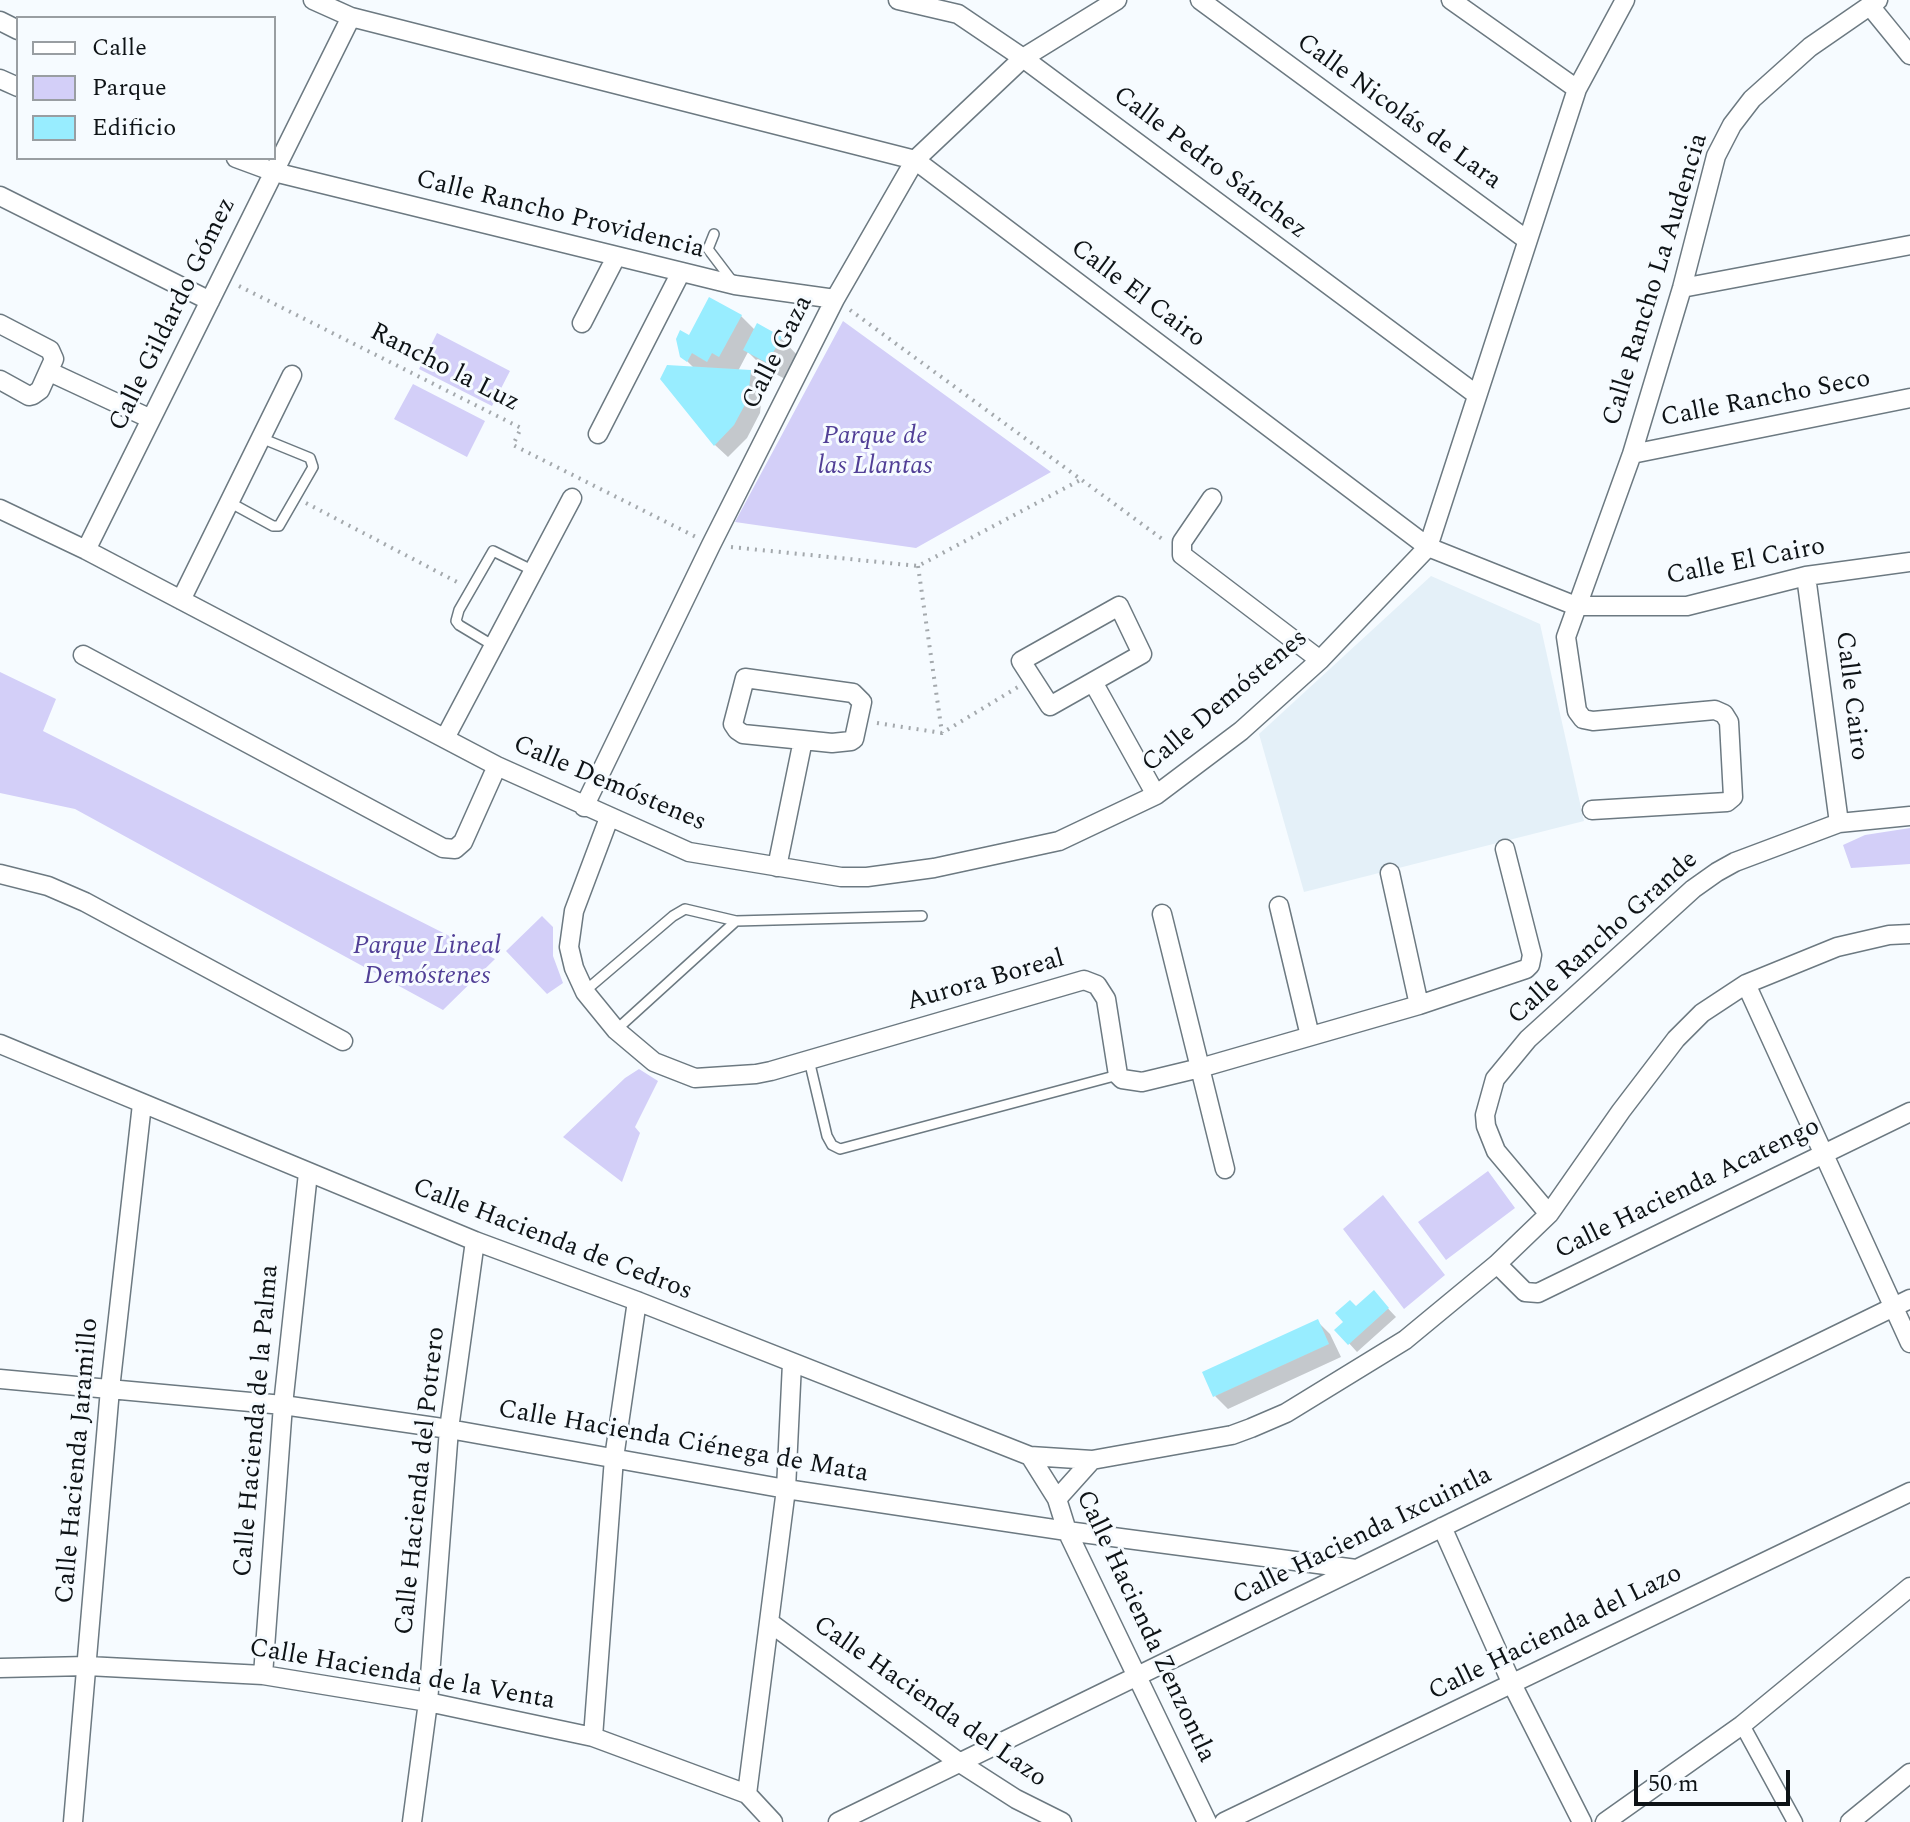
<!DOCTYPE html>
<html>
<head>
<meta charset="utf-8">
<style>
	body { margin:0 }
	#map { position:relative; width:1910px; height:1822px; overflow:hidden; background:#f6fbff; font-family:Spectral,serif }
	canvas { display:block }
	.legend { position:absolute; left:16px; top:16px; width:260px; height:144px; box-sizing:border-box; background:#f6fbff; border:2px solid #999ea2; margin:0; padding:10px 14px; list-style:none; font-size:24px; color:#0e1316 }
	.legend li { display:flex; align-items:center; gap:16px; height:40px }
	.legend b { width:40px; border:2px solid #999ea2 }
	.scale { position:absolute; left:1634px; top:1770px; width:156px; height:36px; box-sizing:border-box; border:4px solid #0e1316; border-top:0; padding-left:10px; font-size:24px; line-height:28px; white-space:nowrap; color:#0e1316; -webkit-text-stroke:6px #f6fbff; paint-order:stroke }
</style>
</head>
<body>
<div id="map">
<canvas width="1910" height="1822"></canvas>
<ul class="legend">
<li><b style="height:10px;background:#fff"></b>Calle</li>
<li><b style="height:22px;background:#d3cff8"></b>Parque</li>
<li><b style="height:22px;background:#98edff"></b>Edificio</li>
</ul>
<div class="scale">50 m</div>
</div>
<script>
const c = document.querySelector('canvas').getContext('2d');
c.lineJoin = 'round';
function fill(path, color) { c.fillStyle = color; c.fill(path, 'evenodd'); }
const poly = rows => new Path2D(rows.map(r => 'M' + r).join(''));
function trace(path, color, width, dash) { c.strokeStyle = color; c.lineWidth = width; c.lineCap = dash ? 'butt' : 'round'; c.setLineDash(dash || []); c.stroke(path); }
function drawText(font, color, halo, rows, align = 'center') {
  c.font = font + ' Spectral,serif'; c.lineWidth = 6; c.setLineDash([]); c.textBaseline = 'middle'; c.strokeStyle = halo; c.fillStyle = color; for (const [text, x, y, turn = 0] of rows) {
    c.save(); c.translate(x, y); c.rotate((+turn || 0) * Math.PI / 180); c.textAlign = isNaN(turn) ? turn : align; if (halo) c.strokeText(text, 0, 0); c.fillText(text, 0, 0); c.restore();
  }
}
fill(poly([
	[1431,576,1540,624,1584,821,1304,892,1259,734]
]), '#e4f0f8');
fill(poly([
	[843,321,1051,472,916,548,735,522],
	[437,333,510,371,492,406,419,369],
	[413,384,485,421,467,457,394,419],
	[0,672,56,699,43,731,495,959,443,1010,75,809,0,793],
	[1910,828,1910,864,1851,868,1843,845,1865,835],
	[542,916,553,927,553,956,563,983,547,994,506,951],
	[639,1069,658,1081,635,1127,640,1133,622,1182,563,1137,625,1078],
	[1488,1171,1515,1208,1446,1260,1418,1222],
	[1383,1195,1445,1275,1404,1309,1343,1229]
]), '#d3cff8');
fill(poly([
	[741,316,756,331,781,338,798,356,785,379,763,367,748,352,738,371,750,372,763,384,760,413,747,438,728,457,715,445,695,369,682,356,689,337],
	[1381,1301,1396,1317,1357,1352,1337,1330,1356,1308],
	[1317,1321,1330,1334,1341,1357,1228,1409,1215,1396]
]), '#0003');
fill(poly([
	[709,297,742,315,719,357,712,353,707,362,692,353,687,362,680,357,676,339,680,330,689,335],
	[757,323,782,337,767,363,743,350],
	[667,365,751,370,748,399,734,425,714,446,660,379],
	[1374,1290,1389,1308,1348,1345,1334,1330,1343,1322,1335,1313,1350,1300,1356,1306],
	[1318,1319,1329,1344,1213,1397,1202,1372]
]), '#98edff');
const service = poly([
	[714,234,708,249,733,282],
	[229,502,273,526,279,526,313,467,310,458,261,438],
	[494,646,459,625,456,621,459,610,493,551,534,571],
	[585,991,673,916,685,909,736,921,922,916],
	[616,1030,736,921],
	[809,1060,827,1136,832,1145,840,1149,1118,1075]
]);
const pedestrian = poly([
	[1742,1725,1795,1822]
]);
const minor = poly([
	[313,0,351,17,915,160,1428,547,1576,606,1687,606,1806,576,1910,562],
	[898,0,958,14,1023,58,1477,395],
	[1200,0,1527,240],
	[1451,0,1577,89],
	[1870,6,1910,55],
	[0,21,18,30],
	[0,79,18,87],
	[236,158,274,172,735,285,835,299],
	[0,196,210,301],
	[1682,288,1910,245],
	[582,323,616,257],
	[0,324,50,350,54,359,40,390,33,395,29,396,0,380],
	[50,372,151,419],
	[598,434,681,272],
	[1632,454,1910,398],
	[1212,498,1182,542,1182,555,1320,660],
	[0,509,86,550,497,766,689,852,841,877,867,877,934,868,1059,841,1156,795,1241,731,1320,660,1428,547,1577,89,1625,0],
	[86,550,351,17],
	[1806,576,1839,823],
	[181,600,292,375],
	[1119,606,1142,654,1050,706,1021,661,1119,606],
	[83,655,443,848,455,849,463,842,497,766],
	[1093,682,1156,795],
	[445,738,572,498],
	[584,807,711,545,835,299,915,160,1023,58,1117,0],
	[1592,810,1727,802,1733,797,1729,722,1724,714,1715,710,1593,721,1583,719,1577,711,1566,637,1632,454,1682,288,1716,156,1732,125,1752,99,1810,47,1878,0],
	[609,818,574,911,569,947,574,968,585,992,616,1030,654,1062,695,1078,756,1074,771,1071,1084,980,1097,985,1106,999,1118,1075,1122,1079,1142,1082,1200,1068,1419,1005,1526,969,1530,965,1532,955,1505,849],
	[777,867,803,740,832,743,851,741,854,739,862,702,853,693,745,678,733,724,737,730,743,734,803,740],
	[1390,873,1419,1005],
	[0,874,48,886,85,902,343,1041],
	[1279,906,1310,1036],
	[1162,914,1225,1169],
	[1746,984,1910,1343],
	[0,1044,475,1241,637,1301,1030,1456,1092,1460,1232,1435,1251,1428,1286,1413,1405,1340,1497,1264,1549,1214,1621,1111,1676,1039,1702,1013,1746,984,1837,947,1889,935,1910,934],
	[1549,1214,1496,1151,1486,1126,1485,1115,1495,1079,1528,1039,1693,889,1717,872,1735,862,1839,823,1910,816],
	[1497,1264,1525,1292,1538,1293,1910,1112],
	[0,1379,283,1405,449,1429,786,1489,1067,1531,1356,1569],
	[1030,1456,1057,1499,1067,1531,1207,1822],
	[1057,1499,1092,1460],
	[1442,1527,1512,1684,1582,1822],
	[769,1622,960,1763,1016,1799,1062,1822],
	[0,1668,87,1666,263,1675,428,1702,593,1737,747,1794,773,1822],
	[263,1675,283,1405,308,1173],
	[593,1737,614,1458,637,1301],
	[747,1794,786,1489,792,1363],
	[73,1822,110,1389,142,1104],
	[412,1822,428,1702,449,1429,475,1241],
	[838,1822,1910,1299],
	[1224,1822,1910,1492],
	[1605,1822,1742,1725,1910,1587],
	[1850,1822,1910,1773]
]);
trace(service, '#6c7981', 12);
trace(pedestrian, '#6c7981', 17);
trace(minor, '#6c7981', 21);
trace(poly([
	[239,286,521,428,513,445,696,537],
	[850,310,1165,541],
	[306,503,457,582],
	[731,547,918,566,1082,479],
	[918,566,942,733],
	[877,723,942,733,1018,687]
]), '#a4a9ad', 4, [2, 6]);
trace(service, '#fff', 9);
trace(pedestrian, '#fff', 14);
trace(minor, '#fff', 18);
drawText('26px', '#0e1316', '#f6fbff', [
	["Calle Nicolás de Lara",1398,113,36],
	["Calle Pedro Sánchez",1209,164,37],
	["Calle Rancho Providencia",560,216,14],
	["Calle Rancho La Audencia",1657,280,-73],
	["Calle El Cairo",1137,295,37],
	["Calle Gildardo Gómez",174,315,-64],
	["Calle Gaza",779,353,-63],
	["Rancho la Luz",444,369,27],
	["Calle Rancho Seco",1766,400,-11],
	["Calle El Cairo",1746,563,-11],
	["Calle Cairo",1850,696,83],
	["Calle Demóstenes",1226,702,-40],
	["Calle Demóstenes",609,785,23],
	["Calle Rancho Grande",1604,939,-42],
	["Aurora Boreal",986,982,-16],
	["Calle Hacienda Acatengo",1688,1190,-26],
	["Calle Hacienda de Cedros",552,1241,21],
	["Calle Hacienda de la Palma",258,1421,-85],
	["Calle Hacienda Ciénega de Mata",683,1443,10],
	["Calle Hacienda Jaramillo",79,1461,-85],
	["Calle Hacienda del Potrero",422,1481,-84],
	["Calle Hacienda Ixcuintla",1363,1537,-26],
	["Calle Hacienda Zenzontla",1144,1627,65],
	["Calle Hacienda del Lazo",1556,1634,-26],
	["Calle Hacienda de la Venta",402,1676,10],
	["Calle Hacienda del Lazo",929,1703,35]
]);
drawText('italic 26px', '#513f96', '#f6fbff', [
	["Parque de",875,438],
	["las Llantas",875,468],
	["Parque Lineal",427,948],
	["Demóstenes",427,978]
]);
</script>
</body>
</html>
